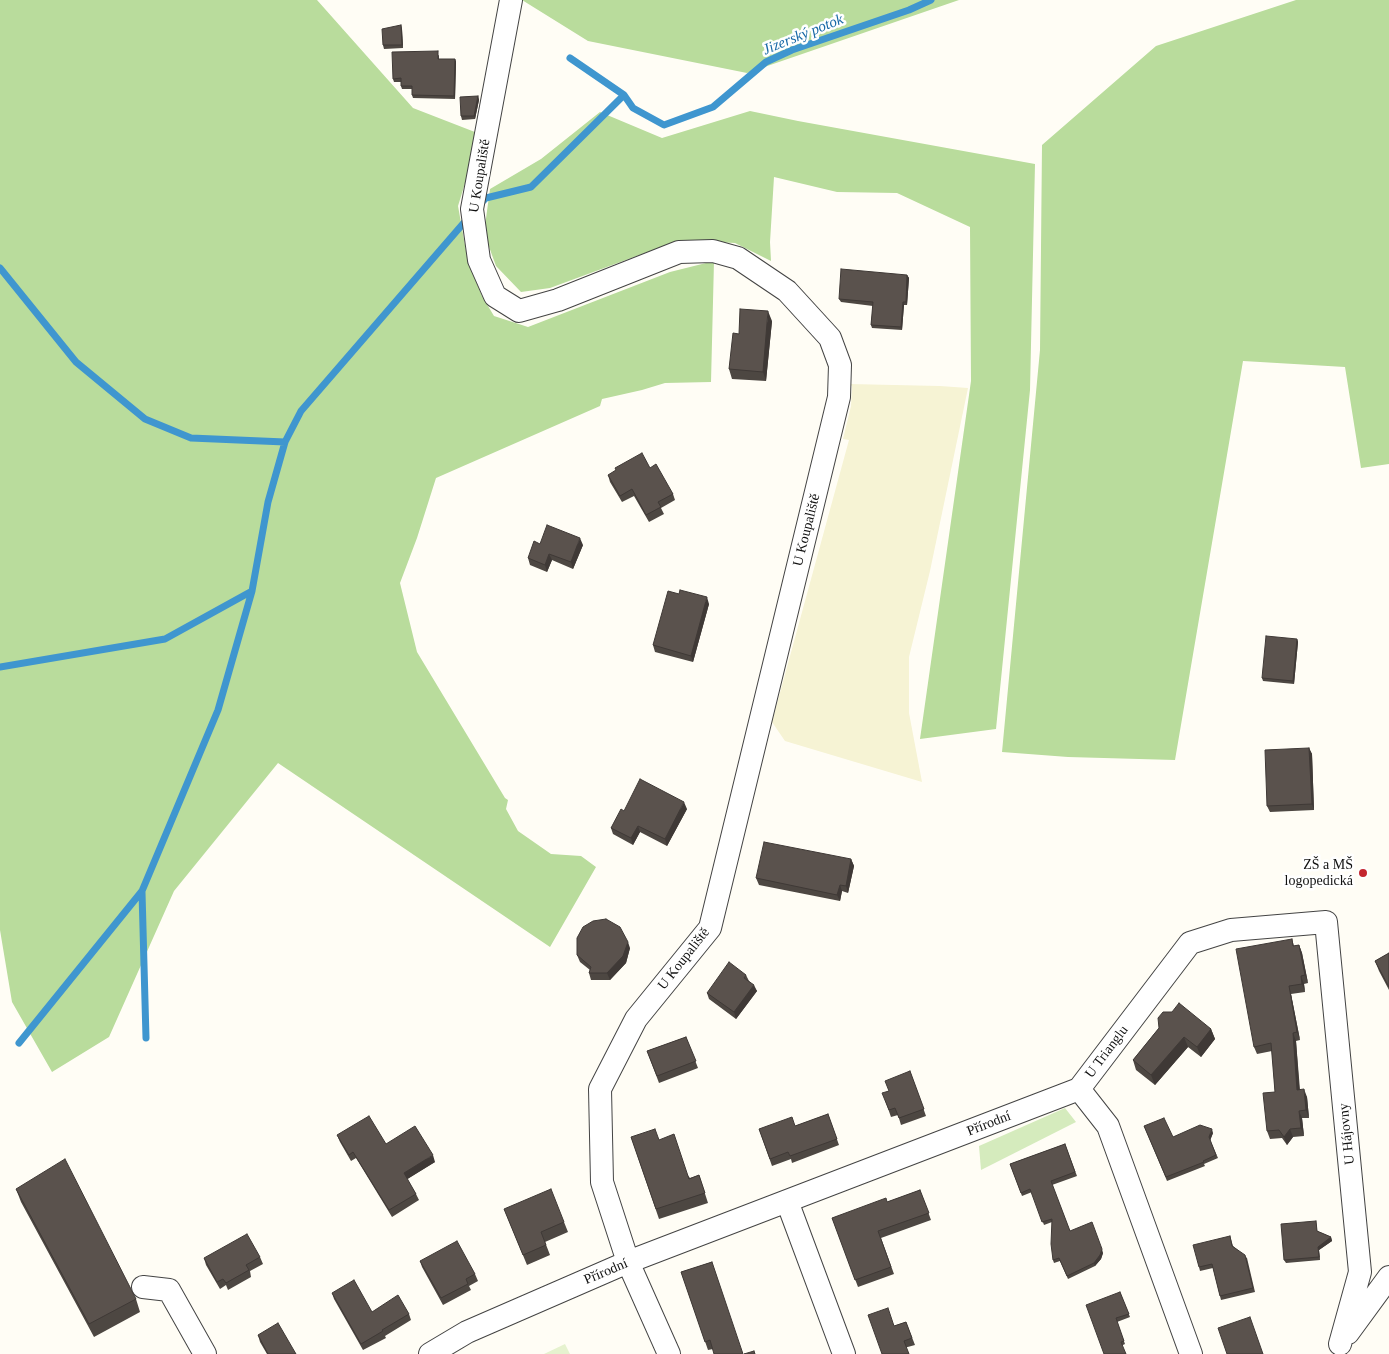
<!DOCTYPE html>
<html>
<head>
<meta charset="utf-8">
<style>
	body { margin:0 }
	canvas { display:block; background:#fffdf5 }
</style>
</head>
<body>
<canvas width="1389" height="1354"></canvas>
<script>
const c = document.querySelector('canvas').getContext('2d');
c.lineJoin = 'round';
function fill(path, color) { c.fillStyle = color; c.fill(path, 'evenodd'); }
const poly = rows => new Path2D(rows.map(r => 'M' + r).join(''));
function trace(path, color, width, dash) { c.strokeStyle = color; c.lineWidth = width; c.lineCap = dash ? 'butt' : 'round'; c.setLineDash(dash || []); c.stroke(path); }
function drawText(font, color, halo, rows, align = 'center') {
  c.font = font + ' Georgia,serif'; c.lineWidth = 5; c.setLineDash([]); c.textBaseline = 'middle'; c.strokeStyle = halo; c.fillStyle = color; for (const [text, x, y, turn = 0] of rows) {
    c.save(); c.translate(x, y); c.rotate((+turn || 0) * Math.PI / 180); c.textAlign = isNaN(turn) ? turn : align; if (halo) c.strokeText(text, 0, 0); c.fillText(text, 0, 0); c.restore();
  }
}
fill(poly([
	[849,384,940,386,968,388,930,571,909,657,909,713,922,782,785,741,772,722,849,440,843,439,851,406,852,386]
]), '#f6f3d4');
fill(poly([
	[1065,1108,1076,1122,981,1170,979,1146]
]), '#d5ebbd');
fill(poly([
	[0,0,317,0,413,108,480,134,458,206,468,262,482,296,494,316,528,327,670,272,714,261,711,382,665,383,642,390,602,399,600,406,436,478,417,538,400,583,417,652,505,798,508,800,506,809,518,831,551,854,581,856,596,867,550,947,278,763,174,891,109,1037,52,1072,12,1002,0,930],
	[522,0,959,0,747,73,588,41],
	[1296,0,1389,0,1389,464,1361,468,1345,367,1243,361,1175,760,1068,757,1002,752,1040,350,1042,145,1156,46],
	[750,111,798,121,1035,164,1030,390,996,729,920,739,971,381,970,227,897,193,837,192,774,177,770,242,771,261,735,243,680,240,550,288,521,292,496,266,484,233,490,189,541,159,600,112,662,138]
]), '#b9dc9c');
fill(poly([
	[565,1344,570,1354,544,1354]
]), '#e6f2cf');
trace(poly([
	[570,58,624,95,633,108,664,125,713,107,766,62,792,50,909,10,931,0],
	[480,204,486,198,531,187,624,95],
	[0,268,76,362,145,419,191,438,285,442],
	[0,667,165,639,252,591,268,502,285,442,301,411,468,218],
	[142,892,146,1038],
	[19,1043,142,891,218,710,252,591]
]), '#3f96cf', 7);
const street = poly([
	[511,0,472,209,479,260,495,296,519,311,558,300,679,252,713,251,738,258,787,291,830,338,840,365,839,397,710,928,636,1019,600,1089,602,1182,628,1262,669,1354],
	[1079,1089,1190,943,1231,930,1326,922,1360,1272,1340,1344],
	[1079,1089,1108,1126,1191,1354],
	[787,1201,844,1354],
	[143,1287,169,1290,205,1354],
	[1348,1333,1389,1277],
	[430,1354,467,1332,628,1262,1079,1089]
]);
trace(street, '#444', 24);
trace(street, '#fff', 22);
fill(poly([
	[401,25,402,29,403,48,384,49,383,45],
	[439,55,439,59,455,59,456,62,455,99,413,98,412,95,412,89,402,89,401,86,401,82,394,82,393,79],
	[478,96,479,100,475,119,462,120,461,116],
	[907,275,909,278,907,305,904,305,902,330,872,328,871,325,873,306,841,302,839,299],
	[772,321,766,381,732,379,729,369,739,334],
	[650,468,673,494,675,500,661,508,664,514,649,522,634,496,622,502,610,482,608,475],
	[540,544,583,545,573,569,552,560,547,572,530,565,528,558],
	[679,594,709,604,693,662,655,652,653,645],
	[1297,639,1298,642,1294,684,1263,681,1262,678],
	[1309,748,1312,754,1314,810,1270,812,1267,806],
	[687,809,667,846,640,832,633,845,613,834,611,828,624,811],
	[851,859,854,866,848,893,842,891,840,901,759,885,756,878],
	[1292,939,1294,946,1299,945,1302,953,1308,983,1304,984,1305,992,1291,994,1300,1040,1296,1041,1300,1090,1307,1097,1309,1118,1302,1118,1304,1136,1293,1137,1287,1145,1282,1138,1270,1139,1267,1131,1275,1092,1272,1051,1257,1054,1254,1047],
	[630,948,626,963,610,980,591,980,589,973,590,970,580,962,577,955],
	[1389,953,1389,990,1379,971,1375,961],
	[746,975,749,981,757,991,736,1019,709,999,707,993],
	[1159,1028,1211,1029,1215,1039,1201,1057,1188,1047,1155,1085,1136,1070,1133,1060],
	[686,1037,698,1068,659,1083,647,1051],
	[910,1071,926,1116,901,1125,898,1115,891,1117,885,1100,889,1091],
	[828,1114,839,1145,792,1163,791,1159,772,1166,759,1129,795,1126],
	[1144,1126,1173,1137,1213,1133,1210,1140,1218,1158,1204,1164,1205,1166,1167,1181],
	[337,1135,386,1144,435,1162,407,1179,416,1194,419,1200,392,1217,356,1158,351,1161,340,1142],
	[631,1137,659,1140,690,1178,699,1175,708,1203,659,1219],
	[1065,1144,1077,1176,1052,1185,1070,1231,1103,1253,1101,1259,1095,1266,1068,1279,1060,1261,1054,1263,1053,1260,1052,1222,1044,1225,1032,1192,1022,1196,1010,1164],
	[16,1189,136,1299,140,1312,94,1337,21,1202],
	[920,1190,931,1220,881,1238,894,1274,858,1287,832,1218,887,1202],
	[504,1209,564,1222,568,1232,545,1242,550,1255,527,1265],
	[1316,1221,1317,1231,1331,1237,1332,1241,1319,1250,1320,1260,1286,1263,1284,1260],
	[1230,1236,1233,1246,1247,1258,1255,1292,1221,1300,1213,1268,1200,1271,1199,1267],
	[260,1257,263,1264,250,1271,251,1277,228,1290,226,1285,220,1289,206,1265,204,1258],
	[420,1261,475,1274,478,1281,469,1286,471,1290,443,1305,422,1267],
	[712,1262,713,1349,708,1350,681,1272],
	[1120,1292,1130,1317,1117,1322,1125,1344,1104,1354],
	[332,1293,372,1312,409,1314,411,1320,385,1336,386,1338,363,1350,334,1299],
	[906,1322,915,1345,882,1354,894,1326],
	[258,1335,296,1354,267,1354,260,1342]
]), '#4d4742');
fill(poly([
	[401,25,402,29,403,48,402,45],
	[455,59,456,62,455,99,454,96],
	[478,96,479,100,475,119,474,116],
	[907,275,909,278,907,305,906,302],
	[903,302,904,305,902,330,901,327],
	[768,311,772,321,766,381,763,372],
	[580,538,583,545,573,569,571,562],
	[549,554,552,560,547,572,545,565],
	[707,597,709,604,693,662,691,656],
	[1297,639,1298,642,1294,684,1293,681],
	[1309,748,1312,754,1314,810,1312,804],
	[684,802,687,809,667,846,665,839],
	[638,826,640,832,633,845,631,838],
	[851,859,854,866,848,893,846,886],
	[840,885,842,891,840,901,837,895],
	[628,942,630,948,626,963,610,980,607,973],
	[1299,945,1302,953,1308,983,1305,975],
	[1301,976,1304,984,1305,992,1302,984],
	[754,985,757,991,736,1019,734,1012],
	[1289,986,1291,994,1300,1040,1297,1032],
	[1211,1029,1215,1039,1201,1057,1197,1047],
	[1293,1033,1296,1041,1300,1098,1297,1090],
	[1184,1037,1188,1047,1155,1085,1151,1075],
	[1304,1089,1307,1097,1309,1118,1306,1110],
	[1299,1111,1302,1118,1304,1136,1301,1128],
	[1212,1129,1213,1133,1210,1141,1209,1137],
	[1290,1129,1293,1137,1287,1145,1284,1137],
	[433,1155,435,1162,406,1180,404,1173],
	[1331,1237,1332,1241,1319,1250,1320,1260,1319,1257,1318,1247],
	[1102,1249,1103,1253,1101,1259,1095,1266,1094,1263]
]), '#3f3936');
const building = poly([
	[401,25,402,45,383,45,382,29,401,25],
	[438,51,438,59,455,59,454,96,412,95,412,86,401,86,401,78,393,79,392,52,438,51],
	[478,96,474,116,461,116,460,97,478,96],
	[841,269,907,275,906,302,903,302,901,327,871,325,873,302,839,299,841,269],
	[740,309,768,311,763,372,729,369,733,333,739,334,740,309],
	[642,453,650,468,656,464,673,494,658,502,661,507,646,515,632,489,620,496,608,475,616,470,615,468,642,453],
	[547,525,580,538,571,562,549,554,545,565,528,558,534,541,540,544,547,525],
	[680,590,707,597,691,656,653,645,668,591,679,594,680,590],
	[1266,636,1297,639,1293,681,1262,678,1266,636],
	[1309,748,1312,804,1267,806,1265,750,1309,748],
	[640,779,684,802,665,839,638,826,631,838,611,828,621,809,624,811,640,779],
	[764,842,851,859,846,886,840,885,837,895,756,878,764,842],
	[606,919,620,927,628,942,623,956,607,973,589,973,591,967,577,955,577,938,583,927,593,921,606,919],
	[1292,939,1293,946,1299,945,1305,975,1301,976,1302,984,1289,986,1297,1032,1293,1033,1297,1090,1304,1089,1306,1110,1299,1111,1301,1128,1290,1129,1284,1137,1279,1130,1267,1131,1263,1093,1275,1092,1271,1043,1254,1047,1236,949,1292,939],
	[1389,953,1389,987,1375,961,1389,953],
	[729,962,746,975,744,978,754,985,734,1012,707,993,729,962],
	[1179,1003,1211,1029,1197,1047,1184,1037,1151,1075,1133,1060,1159,1028,1158,1018,1163,1012,1172,1012,1179,1003],
	[686,1037,696,1061,657,1076,647,1051,686,1037],
	[910,1071,924,1109,899,1118,895,1108,889,1110,882,1093,889,1091,885,1081,910,1071],
	[828,1114,837,1139,790,1156,788,1152,770,1159,759,1129,792,1117,795,1126,828,1114],
	[369,1116,386,1144,415,1126,433,1155,404,1173,416,1194,389,1210,353,1152,349,1155,337,1135,369,1116],
	[1164,1118,1173,1137,1200,1125,1212,1129,1209,1137,1216,1155,1203,1161,1204,1162,1166,1177,1144,1126,1164,1118],
	[655,1129,659,1140,674,1134,689,1179,699,1175,705,1193,656,1209,631,1137,655,1129],
	[1065,1144,1075,1172,1051,1181,1070,1231,1092,1222,1102,1249,1100,1255,1094,1263,1067,1276,1059,1258,1053,1260,1051,1244,1052,1219,1042,1222,1030,1189,1021,1193,1010,1164,1065,1144],
	[65,1159,136,1299,89,1324,16,1189,65,1159],
	[551,1189,564,1222,541,1232,546,1245,523,1255,504,1209,551,1189],
	[920,1190,929,1213,878,1231,891,1267,855,1280,832,1218,886,1198,887,1202,920,1190],
	[1316,1221,1317,1231,1331,1237,1318,1247,1319,1257,1284,1260,1281,1224,1316,1221],
	[247,1234,260,1257,246,1265,249,1270,226,1283,223,1279,217,1282,204,1258,247,1234],
	[1230,1236,1232,1246,1245,1255,1253,1288,1220,1296,1212,1264,1199,1267,1193,1245,1230,1236],
	[457,1241,475,1274,466,1279,468,1284,441,1298,420,1261,457,1241],
	[712,1262,743,1354,714,1354,710,1340,705,1342,681,1272,712,1262],
	[354,1280,372,1312,398,1295,409,1314,382,1330,383,1331,361,1344,332,1293,354,1280],
	[1120,1292,1129,1314,1116,1318,1124,1341,1121,1342,1126,1354,1104,1354,1086,1305,1120,1292],
	[888,1308,894,1326,906,1322,912,1338,904,1341,909,1354,882,1354,868,1315,888,1308],
	[1250,1317,1263,1354,1227,1354,1218,1328,1250,1317],
	[278,1323,296,1354,268,1354,258,1335,278,1323],
	[754,1351,755,1354,744,1354,754,1351]
]);
fill(building, '#5a524d');
trace(building, '#3f3936', 1);
for (const [x, y, r, color] of [
	[1363,873,5,"#c4262e"]
]) { const dot = new Path2D(); dot.arc(x, y, r, 0, 2 * Math.PI); c.fillStyle = color; c.fill(dot); trace(dot, '#fff', 2); }
drawText('14px', '#111', '#fff', [
	["U Koupaliště",480,176,-81],
	["U Koupaliště",807,530,-76],
	["U Koupaliště",684,959,-52],
	["U Trianglu",1107,1052,-53],
	["Přírodní",989,1124,-21],
	["U Hájovny",1347,1134,-96],
	["Přírodní",606,1272,-23]
]);
drawText('14px', '#111', '#fff', [
	["ZŠ a MŠ",1353,865],
	["logopedická",1353,881]
], 'right');
drawText('italic 15px', '#1768a6', '#fff', [
	["Jizerský potok",803,35,-22]
]);
</script>
</body>
</html>
